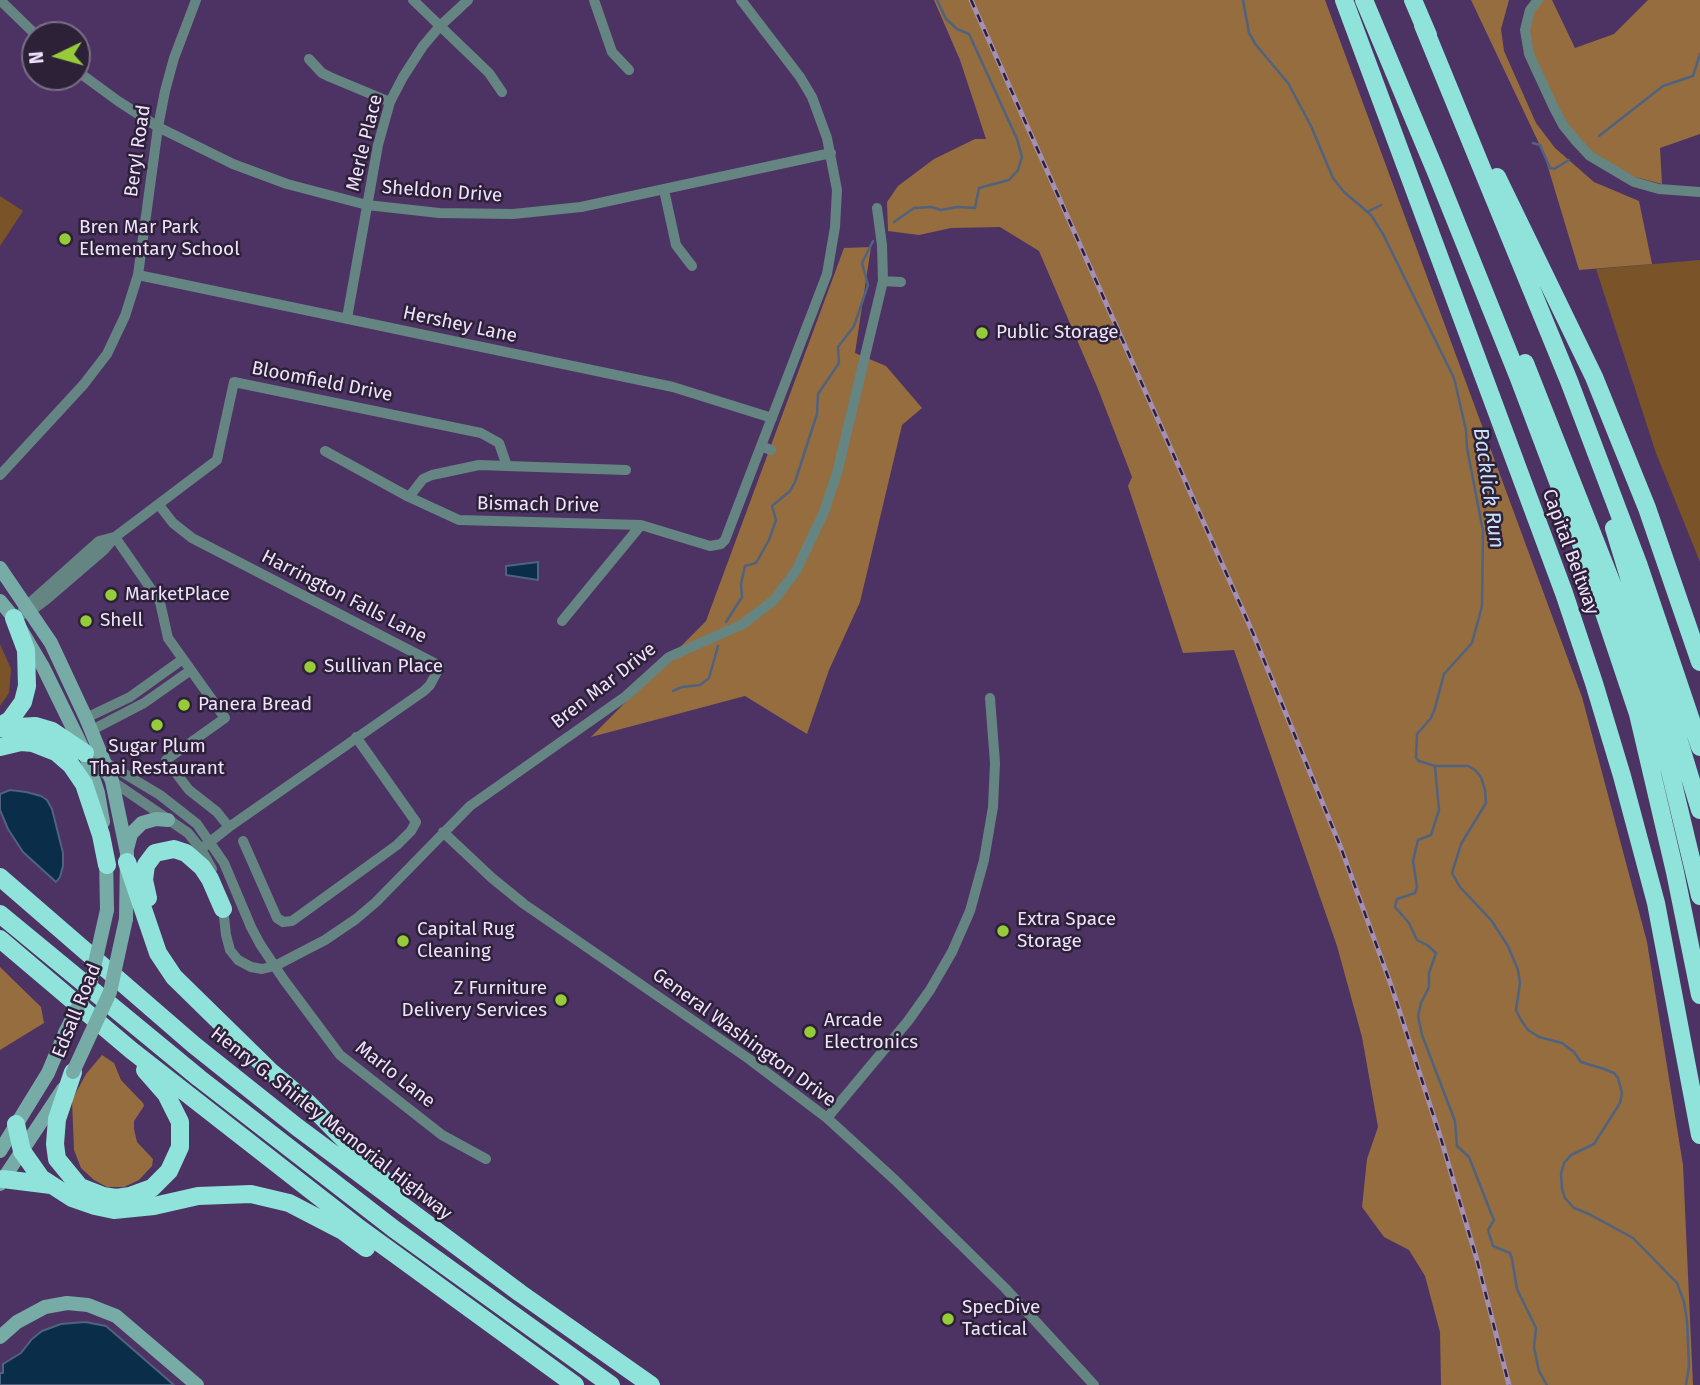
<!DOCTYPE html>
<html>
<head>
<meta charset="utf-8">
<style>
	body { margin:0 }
	#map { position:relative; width:1700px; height:1385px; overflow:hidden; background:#4d3363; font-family:"Fira Sans",sans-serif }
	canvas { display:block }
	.north { position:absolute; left:21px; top:21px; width:70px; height:70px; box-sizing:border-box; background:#2d2137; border:2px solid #7b6e87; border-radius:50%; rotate:265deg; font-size:19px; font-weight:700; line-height:28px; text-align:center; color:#f0e1ff }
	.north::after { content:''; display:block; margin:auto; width:24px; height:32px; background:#96cc39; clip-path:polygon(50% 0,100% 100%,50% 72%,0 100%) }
</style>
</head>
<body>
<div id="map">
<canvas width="1700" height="1385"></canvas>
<div class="north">N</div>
</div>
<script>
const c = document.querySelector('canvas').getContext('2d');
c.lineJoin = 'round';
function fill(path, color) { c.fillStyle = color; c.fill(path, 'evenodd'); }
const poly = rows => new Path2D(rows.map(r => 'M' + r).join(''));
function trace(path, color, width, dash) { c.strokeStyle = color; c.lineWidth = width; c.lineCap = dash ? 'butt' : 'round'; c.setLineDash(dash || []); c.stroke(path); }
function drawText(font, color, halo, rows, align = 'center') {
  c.font = font + ' "Fira Sans",sans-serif'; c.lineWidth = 5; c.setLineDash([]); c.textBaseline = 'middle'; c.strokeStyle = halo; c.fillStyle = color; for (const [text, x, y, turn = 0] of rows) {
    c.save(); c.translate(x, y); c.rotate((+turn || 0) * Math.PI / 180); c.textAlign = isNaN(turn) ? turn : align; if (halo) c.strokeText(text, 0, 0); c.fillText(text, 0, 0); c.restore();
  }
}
fill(poly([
	[0,196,23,211,0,246],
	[1700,260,1700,562,1656,453,1596,269],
	[0,644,11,669,9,693,0,706]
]), '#7a5428');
fill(poly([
	[934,0,1325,0,1582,697,1647,942,1683,1165,1693,1385,1441,1385,1440,1332,1425,1276,1409,1250,1384,1237,1362,1207,1367,1159,1378,1127,1362,1037,1337,946,1234,650,1183,653,1128,486,1132,477,1098,389,1039,251,1000,227,951,228,919,235,888,231,887,202,898,186,934,159,975,139,986,139,960,60],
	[1471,0,1509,0,1501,29,1504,51,1536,123,1555,148,1594,182,1639,201,1652,264,1579,270,1544,154],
	[1534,0,1552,0,1575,48,1614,34,1648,0,1700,0,1700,134,1660,148,1662,184,1627,175,1598,160,1574,139,1522,33,1523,18,1529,5],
	[871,247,855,353,886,366,922,408,902,425,860,602,829,670,807,734,745,696,591,737,706,621,844,248],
	[0,967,41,1007,44,1023,0,1050],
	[102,1055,114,1063,121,1080,143,1103,144,1106,134,1121,134,1129,137,1142,153,1159,152,1166,139,1180,124,1187,107,1187,94,1180,81,1168,74,1150,72,1100,86,1074]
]), '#966d3f');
const water = poly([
	[538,562,538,580,506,575,506,566,538,562],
	[10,790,26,792,41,796,47,800,52,809,63,853,63,866,60,877,56,882,23,852,8,829,0,810,0,794,10,790],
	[85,1322,106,1326,174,1385,0,1385,0,1373,3,1373,3,1364,21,1353,32,1339,42,1331,61,1324,85,1322]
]);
fill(water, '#0a2d49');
trace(water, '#4f6380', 2);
trace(poly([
	[1243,0,1249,33,1256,45,1288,83,1311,126,1333,178,1344,192,1371,215,1383,234,1454,378,1466,430,1467,448,1483,531,1482,606,1472,643,1444,674,1435,708,1431,718,1417,734,1416,758,1419,761,1435,766,1468,766,1475,770,1481,777,1485,790,1486,803,1461,844,1452,873,1460,887,1491,920,1508,946,1518,970,1520,983,1516,1010,1521,1020,1528,1030,1539,1037,1562,1043,1574,1052,1581,1062,1604,1069,1614,1073,1618,1078,1622,1093,1620,1103,1594,1144,1571,1155,1564,1163,1561,1174,1562,1189,1565,1198,1574,1208,1589,1214,1633,1238,1677,1283,1684,1302,1687,1321,1689,1366,1686,1385],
	[1599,136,1663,86,1693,76,1700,54],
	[1533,143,1540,145,1550,168,1554,169,1569,160],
	[1369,211,1381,205],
	[894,222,914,208,931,207,941,210,957,207,975,208,979,188,1009,180,1018,170,1022,157,1017,139,969,34,957,29,946,19,937,0],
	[726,622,742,597,741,584,745,566,756,563,769,540,776,520,772,506,790,491,795,482,817,414,818,394,839,363,838,347,854,326,868,285,862,263,873,241],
	[673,691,682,687,700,685,709,678,718,646],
	[1435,767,1439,810,1431,835,1418,840,1413,861,1417,887,1415,893,1397,899,1395,907,1409,923,1417,940,1427,945,1436,953,1429,973,1429,987,1421,1003,1418,1016,1422,1035,1455,1121,1457,1146,1469,1157,1491,1213,1494,1220,1488,1230,1493,1246,1510,1253,1512,1259,1517,1289,1536,1328,1534,1347,1539,1371,1547,1385]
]), '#4f6380', 2.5);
trace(poly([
	[0,0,36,35],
	[413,0,489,73,502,92],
	[594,0,612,52,629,70],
	[1538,0,1530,10,1525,30,1529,54,1554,108,1563,125,1576,141,1590,156,1634,182,1659,189,1700,192],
	[309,59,322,73,330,77,390,102],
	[77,71,118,101,158,127,233,164,287,184,367,205,439,213,513,214,581,207,831,153],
	[664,190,676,245,692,266],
	[138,275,673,387,772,418],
	[883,281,901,282],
	[347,318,378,145,390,102,403,77,423,46,440,26,468,0],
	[761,446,771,450],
	[325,451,409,497,459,520,641,525],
	[0,475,84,384,107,354,125,316,138,275,158,127,165,91,174,58,196,0],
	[409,497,423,479,432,475,479,465,507,466],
	[159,505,173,523,192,538,440,666,430,685,424,691,229,827,201,849],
	[115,537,160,602,168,638,225,718,166,760,189,790,217,812,229,827],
	[23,609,99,541,114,537],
	[14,618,31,611,47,599,104,550,115,537,217,460,234,382,481,433,499,443,507,466,626,470],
	[562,621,641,525,710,546,721,544,725,540,827,274,835,227,837,190,827,138,812,97,800,77,741,0],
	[86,718,130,697,183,659],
	[92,730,144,703,191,670],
	[88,756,112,781,188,833,201,849,212,869],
	[105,762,160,795,197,824,224,863,251,927,260,944,284,980,340,1055,442,1135,486,1159],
	[443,832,492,878,524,904,749,1059,827,1118,895,1180,1005,1288,1094,1385],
	[243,841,277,918,283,922,292,921,397,845,411,831,416,822,356,737],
	[223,907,226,935,230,950,238,960,251,967,262,969,275,966,325,940,356,919,376,902,470,806,626,696,669,657,743,624,774,600,796,571,824,512,837,473,883,281,882,245,877,208],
	[827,1118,908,1021,930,990,952,952,970,911,984,860,993,807,995,763,990,698]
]), '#658582', 10);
trace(poly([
	[0,568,51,643,86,718,112,781,127,853,126,919],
	[0,601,14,618,43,667,85,753,98,793,103,822],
	[127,849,131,834,142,823,156,819,168,820],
	[106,856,107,910],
	[0,1151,48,1073,65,1033],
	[0,1184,63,1089],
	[0,1337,17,1322,45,1307,67,1303,88,1305,116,1316,197,1385]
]), '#77aba6', 14);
trace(poly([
	[1344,0,1564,593,1594,683,1622,776,1656,903,1700,1135],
	[1364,0,1436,172,1518,376,1577,532,1638,714,1675,872,1700,995],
	[1413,0,1428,35],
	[1423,25,1569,381,1639,566,1700,747],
	[1497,177,1594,377,1647,508,1700,662],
	[1525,363,1618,599,1644,678,1670,771,1700,896],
	[1614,528,1700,810],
	[0,726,10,720,23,702,27,686,26,650,14,618],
	[0,728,35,726,52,731,85,753],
	[0,747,21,742,33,743,56,752,71,765,84,784,101,835,107,865],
	[127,862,158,953,174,977,269,1070,308,1103,394,1190],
	[0,877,194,1045,297,1127,520,1293,651,1385],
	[148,898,144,880,146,865,155,853,174,849,186,853,202,867,210,879,223,909],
	[0,914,199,1078,394,1229,611,1385],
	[0,939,131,1050,359,1228,575,1385],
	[73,1072,57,1119,55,1144,57,1159,80,1187,103,1196,116,1198,130,1196,152,1188,169,1171,180,1147,180,1122,166,1094,145,1070],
	[16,1124,22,1151,41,1178,72,1198,95,1206,114,1210,154,1206,198,1196,251,1194,289,1203,343,1231,366,1248],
	[3,1179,51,1185]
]), '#90e3da', 18);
const rail = poly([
	[971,0,1252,631,1341,848,1391,985,1441,1139,1477,1260,1509,1385]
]);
trace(rail, '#a490b7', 5);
trace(rail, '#2d2137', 2.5, [8]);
trace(poly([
	[65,1033,91,981,107,910],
	[73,1072,110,992,126,919]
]), '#77aba6', 14);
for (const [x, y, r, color] of [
	[65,239,7,"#96cc39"],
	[982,333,7,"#96cc39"],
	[111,595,7,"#96cc39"],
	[86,621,7,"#96cc39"],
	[310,667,7,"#96cc39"],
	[184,705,7,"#96cc39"],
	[157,725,7,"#96cc39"],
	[1003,931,7,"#96cc39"],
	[403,941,7,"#96cc39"],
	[561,1000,7,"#96cc39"],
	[810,1032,7,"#96cc39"],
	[948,1319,7,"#96cc39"]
]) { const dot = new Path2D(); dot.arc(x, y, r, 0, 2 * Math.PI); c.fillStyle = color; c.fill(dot); trace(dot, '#2d2137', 2.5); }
drawText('19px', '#f0e1ff', '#2d2137', [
	["Merle Place",365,143,-76],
	["Beryl Road",138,151,-82],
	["Sheldon Drive",442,192,4],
	["Hershey Lane",460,325,12],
	["Bloomfield Drive",322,382,11],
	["Bismach Drive",538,505,1],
	["Capital Beltway",1570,552,70],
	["Harrington Falls Lane",344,597,27],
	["Bren Mar Drive",604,686,-38],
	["Edsall Road",77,1011,-68],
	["General Washington Drive",744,1038,36],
	["Marlo Lane",395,1075,38],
	["Henry G. Shirley Memorial Highway",331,1124,38]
]);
drawText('19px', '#f0e1ff', '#2d2137', [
	["Bren Mar Park",79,228],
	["Elementary School",79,250],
	["Public Storage",996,333],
	["MarketPlace",125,595],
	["Shell",100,621],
	["Sullivan Place",324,667],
	["Panera Bread",198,705],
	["Sugar Plum",157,747,"center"],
	["Thai Restaurant",157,769,"center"],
	["Extra Space",1017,920],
	["Storage",1017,942],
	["Capital Rug",417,930],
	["Cleaning",417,952],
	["Z Furniture",547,989,"right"],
	["Delivery Services",547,1011,"right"],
	["Arcade",824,1021],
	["Electronics",824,1043],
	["SpecDive",962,1308],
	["Tactical",962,1330]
], 'left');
drawText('italic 21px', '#c7e1fb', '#2d2137', [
	["Backlick Run",1488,488,82]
]);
</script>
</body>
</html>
